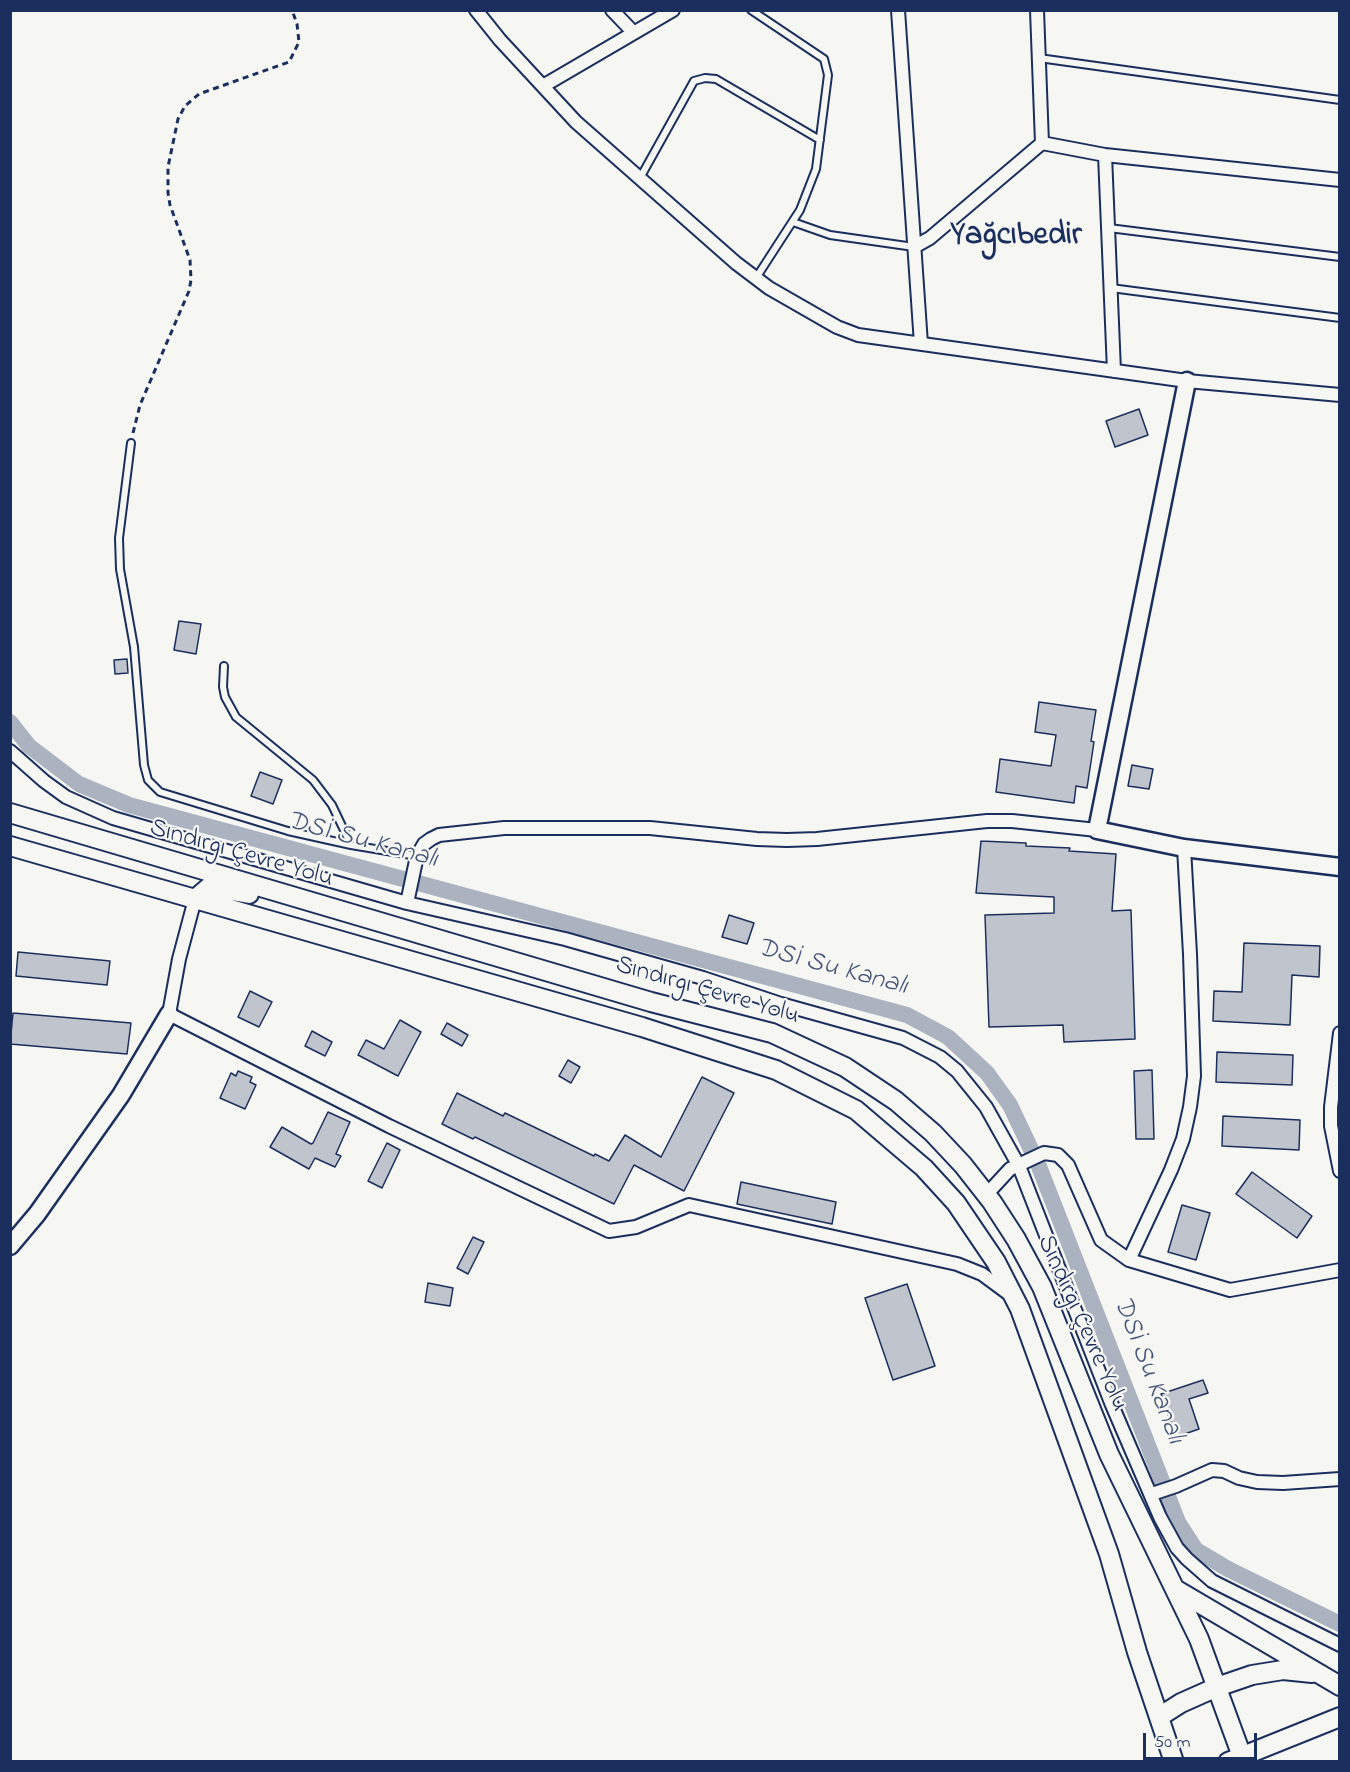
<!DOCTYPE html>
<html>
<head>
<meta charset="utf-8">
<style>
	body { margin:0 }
	#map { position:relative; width:1350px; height:1772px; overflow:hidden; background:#f6f6f2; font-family:"Indie Flower",sans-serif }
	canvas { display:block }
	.frame { position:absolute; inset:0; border:12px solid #1b2f5e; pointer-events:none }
	.scale { position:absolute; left:1143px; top:1733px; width:114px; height:27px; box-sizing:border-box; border:3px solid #1b2f5e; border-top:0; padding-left:8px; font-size:18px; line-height:21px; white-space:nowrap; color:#1b2f5e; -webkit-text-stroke:4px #f6f6f2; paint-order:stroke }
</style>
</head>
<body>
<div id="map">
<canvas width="1350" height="1772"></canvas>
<div class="frame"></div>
<div class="scale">50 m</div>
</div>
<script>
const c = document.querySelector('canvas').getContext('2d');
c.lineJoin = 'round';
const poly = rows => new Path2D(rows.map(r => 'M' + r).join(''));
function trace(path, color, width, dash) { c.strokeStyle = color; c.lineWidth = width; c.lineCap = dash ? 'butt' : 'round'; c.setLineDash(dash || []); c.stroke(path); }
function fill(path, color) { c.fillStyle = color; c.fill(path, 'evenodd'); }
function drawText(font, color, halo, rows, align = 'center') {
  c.font = font + ' "Indie Flower",sans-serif'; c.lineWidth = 4.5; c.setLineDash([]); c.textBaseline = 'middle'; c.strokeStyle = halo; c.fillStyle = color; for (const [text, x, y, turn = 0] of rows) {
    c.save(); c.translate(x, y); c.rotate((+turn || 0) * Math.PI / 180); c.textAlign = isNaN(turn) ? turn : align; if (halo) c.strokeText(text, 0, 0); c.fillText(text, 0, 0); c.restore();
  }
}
trace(poly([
	[10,722,29,746,79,784,129,805,907,1015,948,1037,987,1073,1010,1105,1038,1164,1178,1522,1196,1550,1228,1569,1340,1624]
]), '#abb2c0', 16);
const building = poly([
	[1139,409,1148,435,1115,447,1106,421,1139,409],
	[179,621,201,624,196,654,174,650,179,621],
	[127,659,128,673,115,674,114,660,127,659],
	[1039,702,1096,710,1091,741,1094,742,1087,788,1076,786,1074,803,996,792,1000,759,1051,766,1056,735,1035,732,1039,702],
	[1132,765,1153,769,1149,789,1128,786,1132,765],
	[260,772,282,780,273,804,251,796,260,772],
	[981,841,1026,843,1026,846,1070,848,1069,851,1116,854,1112,911,1131,910,1135,1039,1064,1042,1063,1025,989,1027,985,915,1054,913,1054,897,976,893,981,841],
	[729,915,754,923,747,944,722,937,729,915],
	[1244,943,1320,946,1319,977,1292,975,1290,1025,1213,1021,1214,991,1242,992,1244,943],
	[18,952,110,961,107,985,16,976,18,952],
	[250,991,272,1002,259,1027,238,1017,250,991],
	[13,1013,131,1023,127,1054,10,1044,13,1013],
	[400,1020,421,1032,398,1076,358,1055,366,1040,384,1049,400,1020],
	[447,1023,468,1035,462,1046,441,1034,447,1023],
	[312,1031,332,1042,325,1056,305,1046,312,1031],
	[1217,1052,1293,1055,1292,1085,1216,1082,1217,1052],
	[568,1060,580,1067,571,1083,559,1076,568,1060],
	[1152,1070,1154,1139,1136,1139,1134,1071,1152,1070],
	[238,1071,252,1077,250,1082,256,1085,245,1109,220,1098,231,1073,236,1076,238,1071],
	[702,1077,734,1093,684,1191,634,1165,614,1204,475,1137,473,1139,442,1124,457,1093,503,1116,505,1113,594,1156,595,1154,609,1161,625,1135,661,1157,702,1077],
	[328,1112,350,1122,336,1154,341,1156,335,1167,315,1158,309,1169,270,1147,282,1127,311,1144,313,1143,328,1112],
	[1223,1116,1300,1120,1299,1150,1222,1146,1223,1116],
	[387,1143,400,1150,382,1188,368,1181,387,1143],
	[1252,1172,1312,1216,1297,1238,1236,1194,1252,1172],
	[741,1182,836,1202,832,1224,737,1204,741,1182],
	[1182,1205,1210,1213,1196,1260,1168,1252,1182,1205],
	[473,1237,484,1242,468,1274,457,1268,473,1237],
	[428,1283,453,1288,450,1306,425,1302,428,1283],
	[907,1284,935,1366,893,1380,865,1298,907,1284],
	[1203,1380,1208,1393,1189,1399,1199,1429,1176,1437,1161,1394,1203,1380]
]);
fill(building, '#c0c4cd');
trace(building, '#1b2f5e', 1.5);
const service = poly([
	[751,10,824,59,828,75,816,169,800,210,756,278],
	[1039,58,1340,100],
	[640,178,694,81,705,78,716,79,820,140],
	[793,222,830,235,914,247],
	[1109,228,1340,257],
	[1111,288,1340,318],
	[131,443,119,538,120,569,134,647,144,765,148,780,160,792,288,831,351,845,417,856],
	[224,666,223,687,225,697,236,717,313,780,332,805,351,845]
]);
const minor = poly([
	[476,10,500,40,576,122,736,263,769,288,837,327,858,335,1187,381,1340,395],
	[612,10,634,33],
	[898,10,921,344],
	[1037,10,1042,143],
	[543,86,673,10],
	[1105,155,1114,371],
	[914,247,930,238,1042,143,1105,155,1340,180],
	[10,751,44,781,66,797,113,818,407,903,565,939,703,978,781,1004,903,1038,940,1057,957,1071,986,1107,1019,1166,1112,1405,1160,1517,1177,1548,1187,1559,1212,1581,1340,1645],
	[195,899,179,959,169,1014,389,1126,609,1231,636,1227,689,1205,957,1264,982,1274,1009,1294],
	[407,903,417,856,424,844,431,839,439,835,504,828,650,828,757,839,787,840,817,839,987,821,1012,821,1097,830],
	[1340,1033,1331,1107,1331,1126,1340,1171],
	[986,1195,1010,1169,1044,1153,1058,1155,1068,1165,1101,1240,1129,1260,1230,1290,1340,1270],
	[1129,1260,1171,1170,1183,1139,1190,1107,1194,1076,1190,954,1184,848],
	[1152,1494,1176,1486,1212,1470,1224,1471,1239,1478,1257,1482,1283,1483,1340,1479]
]);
const tertiary = poly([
	[1187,381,1097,830,1184,848,1340,867],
	[10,1246,37,1214,121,1095,169,1014]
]);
const secondary = poly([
	[10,813,651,1002,772,1033,845,1067,896,1101,933,1133,963,1165,992,1202,1016,1239,1042,1287,1109,1454,1199,1639,1244,1762],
	[10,846,642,1027,776,1070,856,1110,924,1168,956,1203,996,1262,1020,1309,1109,1554,1137,1652,1174,1762],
	[195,899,209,887,249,894],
	[1175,1589,1340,1686],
	[1159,1717,1181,1703,1217,1687,1252,1675,1283,1670,1312,1673],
	[1228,1762,1340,1717]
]);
trace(service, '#1b2f5e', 10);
trace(minor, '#1b2f5e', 16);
trace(tertiary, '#1b2f5e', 21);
trace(secondary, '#1b2f5e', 22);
trace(poly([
	[133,433,140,405,189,291,191,280,190,260,170,205,168,193,168,167,178,119,185,106,199,94,289,62,299,42,297,24,292,10]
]), '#1b2f5e', 3, [6, 4.5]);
trace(service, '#f6f6f2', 6);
trace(minor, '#f6f6f2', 12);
trace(tertiary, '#f6f6f2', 16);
trace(secondary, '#f6f6f2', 18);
drawText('26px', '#1b2f5e', '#f6f6f2', [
	["Sındırgı Çevre Yolu",241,855,16],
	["Sındırgı Çevre Yolu",707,992,16],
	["Sındırgı Çevre Yolu",1081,1324,66]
]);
drawText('italic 27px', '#46567b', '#f6f6f2', [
	["DSİ Su Kanalı",362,842,15],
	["DSİ Su Kanalı",832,969,15],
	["DSİ Su Kanalı",1147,1371,69]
]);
drawText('bold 32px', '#1b2f5e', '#f6f6f2', [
	["Yağcıbedir",1016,238]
]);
</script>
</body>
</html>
